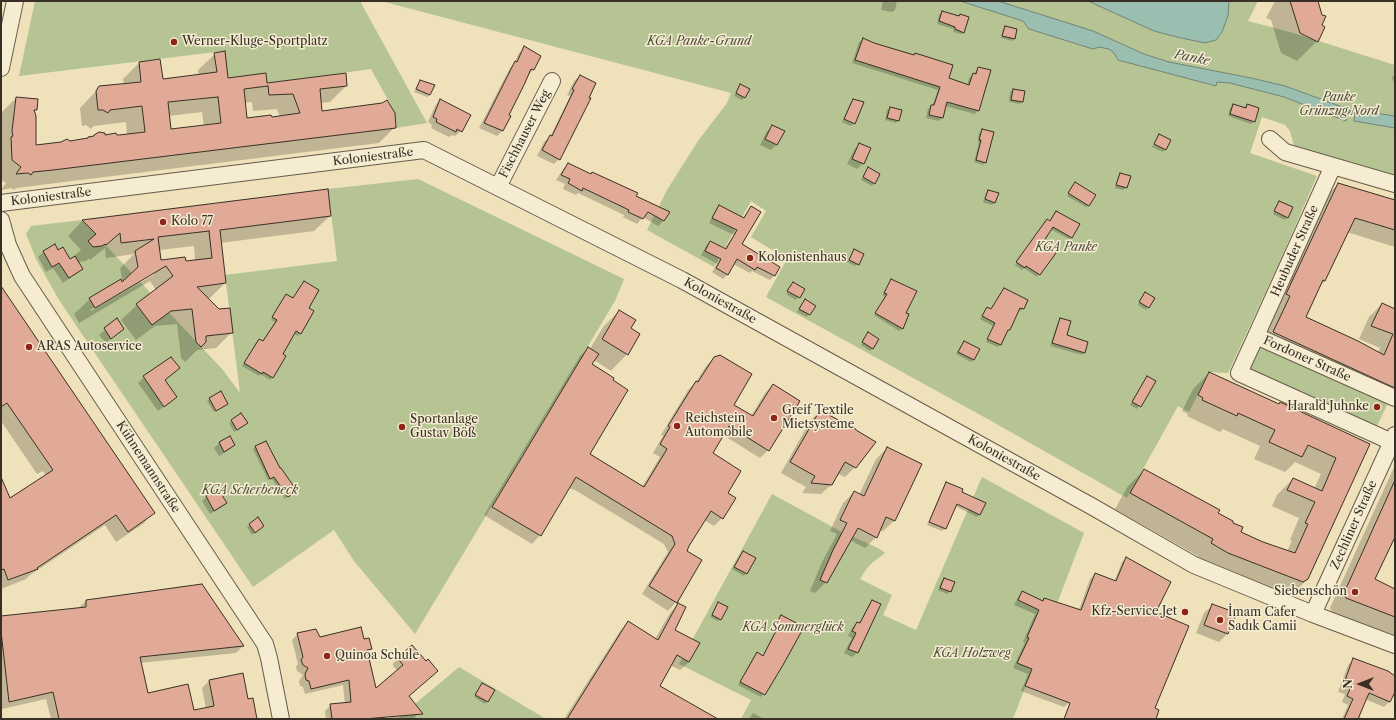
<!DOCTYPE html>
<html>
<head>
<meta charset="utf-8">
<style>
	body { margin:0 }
	#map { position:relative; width:1396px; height:720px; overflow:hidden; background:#efe1b9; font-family:"Libre Caslon Text",serif }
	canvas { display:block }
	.frame { position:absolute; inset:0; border:2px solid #383026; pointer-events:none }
	.north { position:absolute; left:1340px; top:664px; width:40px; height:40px; -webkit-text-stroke:3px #f5ecd2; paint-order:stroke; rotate:270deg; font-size:11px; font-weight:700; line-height:16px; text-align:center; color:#383026 }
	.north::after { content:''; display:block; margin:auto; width:14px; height:18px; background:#383026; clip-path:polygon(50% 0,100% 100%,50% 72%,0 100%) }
</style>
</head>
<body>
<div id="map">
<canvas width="1396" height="720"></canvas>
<div class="frame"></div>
<div class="north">N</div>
</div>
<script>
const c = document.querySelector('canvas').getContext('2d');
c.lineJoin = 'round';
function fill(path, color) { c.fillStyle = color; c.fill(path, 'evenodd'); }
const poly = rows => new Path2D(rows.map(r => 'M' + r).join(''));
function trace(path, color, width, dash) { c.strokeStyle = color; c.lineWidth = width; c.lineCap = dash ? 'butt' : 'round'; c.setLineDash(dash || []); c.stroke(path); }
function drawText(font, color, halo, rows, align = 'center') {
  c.font = font + ' "Libre Caslon Text",serif'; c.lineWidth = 3; c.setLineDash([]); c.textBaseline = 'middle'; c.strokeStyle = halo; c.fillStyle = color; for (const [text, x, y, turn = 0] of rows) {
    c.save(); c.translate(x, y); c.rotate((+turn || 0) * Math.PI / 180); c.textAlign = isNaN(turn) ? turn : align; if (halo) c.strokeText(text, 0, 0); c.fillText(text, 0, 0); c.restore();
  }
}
fill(poly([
	[35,1,360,1,427,123,396,128,395,113,371,69,267,83,266,73,228,78,224,51,19,76],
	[381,1,1258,1,1248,21,1290,32,1395,65,1395,179,1297,149,1294,146,1290,131,1285,125,1262,117,1250,153,1317,176,1279,263,1228,373,1209,372,1189,412,1178,406,1127,498,993,422,766,297,787,259,751,237,766,211,751,201,714,267,647,230,667,190,698,141,727,103,731,93],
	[418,179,624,279,615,301,415,634,354,561,334,530,253,587,59,300,36,259,26,234,31,226,82,220,223,370,240,393,225,275,337,261,328,189],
	[1259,345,1388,403,1376,428,1248,369],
	[982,477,1084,533,1013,719,741,719,751,700,679,664,772,494,840,531,880,549,885,553,873,562,867,568,860,579,892,595,883,615,916,630],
	[459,667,546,719,397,719]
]), '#b5c492');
const water = poly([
	[960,1,998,1,1093,31,1144,54,1169,62,1251,78,1285,86,1348,109,1346,121,1284,97,1230,83,1217,82,1216,86,1118,60,1114,53,1109,49,1099,47,1093,49,1029,29,1023,21,960,1],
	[1088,1,1229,1,1228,16,1222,32,1216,40,1205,43,1177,37,1154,31,1088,1],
	[1355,110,1395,116,1395,128,1354,121,1355,110]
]);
fill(water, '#9abeaf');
trace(water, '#738578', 1);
fill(poly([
	[883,1,897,1,895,10,892,12,881,10],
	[1275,1,1317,1,1320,26,1317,41,1297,61,1281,53,1271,20,1266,18],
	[942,12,958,16,960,15,964,32,961,34,953,32,954,29,937,24,939,15],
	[1005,27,1014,39,1012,41,1001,38,1003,29],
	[863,39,948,79,967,86,969,78,974,74,979,68,978,110,975,114,945,106,942,118,939,121,926,118,928,109,932,106,938,90,852,63,859,42],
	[525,48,539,56,533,70,527,76,507,115,503,130,497,136,479,128,510,68,513,65,519,53],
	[215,54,227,79,266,84,346,86,330,102,320,103,321,112,395,127,379,143,16,188,14,190,12,188,1,190,6,183,1,180,1,113,16,98,36,109,34,111,35,146,86,140,88,138,93,137,127,135,126,122,94,126,91,129,86,125,82,126,80,108,100,87,124,85,123,79,139,63,162,80,199,75,198,70],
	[252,102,253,111,277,109,280,117,246,119,244,103],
	[202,112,204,126,170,130,169,116],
	[1395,74,1395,87,1392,77],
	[580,76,559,159,554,164,537,156,544,142,550,137,570,96,567,95,574,81],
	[420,81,430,95,427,97,414,92],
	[740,85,745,97,742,100,734,96],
	[1013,90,1022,102,1020,104,1009,102,1010,92],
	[440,100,461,131,455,136,452,135,449,137,431,128,432,125,428,122,435,106],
	[853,100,854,123,851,126,842,122,851,102],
	[1233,105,1244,108,1247,105,1254,121,1251,124,1228,116,1230,108],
	[890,108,898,120,896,123,885,120,887,110],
	[773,126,784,131,776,145,771,150,760,145,767,131],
	[982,130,985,162,983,165,974,162,979,143,978,142,979,133],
	[1159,135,1165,149,1163,152,1152,147],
	[859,144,863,163,857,169,847,164,854,150],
	[568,164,664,220,658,226,643,217,637,224,623,217,624,215,578,193,576,195,563,189,565,184,556,180,563,169],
	[868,168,874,183,872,186,861,180],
	[1121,174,1126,188,1123,190,1115,188,1118,177],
	[1075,183,1089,205,1086,207,1067,196],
	[1338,184,1395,201,1395,247,1347,232,1325,281,1318,287,1304,317,1378,353,1380,348,1359,339,1369,317,1382,304,1395,310,1395,386,1381,400,1261,345,1277,310,1274,308,1325,198],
	[988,191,994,203,992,205,983,202,986,193],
	[1279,202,1287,217,1285,220,1273,214],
	[719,207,743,218,751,207,741,245,774,276,770,280,752,271,750,273,733,264,728,274,723,279,712,272,717,264,701,255,706,246,710,242,724,249,734,235,709,223,715,211],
	[1056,212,1071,237,1069,239,1050,229,1041,244,1054,253,1037,277,1024,268,1022,270,1015,265,1045,223,1049,222],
	[330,216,314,231,220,243,225,283,210,298,207,299,232,332,216,348,197,350,185,362,181,358,177,324,155,326,136,340,121,320,137,305,156,290,150,281,79,323,74,314,90,299,123,284,120,268,134,254,106,258,105,248,90,260,89,258,86,261,78,262,82,268,76,274,63,283,53,268,46,272,38,257,44,251,58,252,70,260,81,250,68,236,83,220],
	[194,246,195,261,185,262,161,261,159,250],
	[151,274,155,274,91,311,90,310],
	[854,251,858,264,855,266,847,262],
	[891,280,905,313,908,315,902,329,899,331,874,315,885,297,882,295],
	[304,282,307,308,313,312,300,334,298,336,294,334,281,354,285,356,272,378,270,380,260,374,259,376,242,366,256,343,259,340,262,342,275,322,271,320,284,298,293,299],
	[791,285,804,289,796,300,786,294],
	[1,290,153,513,143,524,116,542,105,525,30,575,26,579,1,589,1,506,46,476,43,471,37,474,1,421],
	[1143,296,1148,307,1146,310,1138,305],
	[805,300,815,306,807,317,797,312],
	[1027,300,1023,309,1020,311,1018,310,1000,345,998,347,986,342,993,326,980,319,985,310,987,308,990,310],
	[619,311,629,329,627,354,611,371,594,360,591,365,589,454,642,487,660,457,653,453,663,436,661,435,688,390,696,382,706,366,714,358,733,405,751,416,765,393,773,385,768,450,760,458,723,435,711,453,727,493,722,518,714,526,704,520,685,551,676,602,668,611,642,594,668,552,664,544,575,490,568,488,540,535,532,544,484,515,580,356,588,348,590,349,603,327],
	[1060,319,1065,336,1084,352,1082,355,1050,346,1058,322],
	[117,320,123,328,106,343,99,335],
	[866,336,873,348,870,351,861,345],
	[964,342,974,359,971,362,956,354],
	[179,368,164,380,176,397,158,411,138,383,144,377],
	[1209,373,1368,445,1308,579,1291,595,1286,597,1195,560,1198,556,1115,509,1128,486,1144,470,1217,513,1239,532,1263,543,1287,551,1292,541,1290,540,1299,518,1272,506,1277,495,1293,479,1314,489,1321,474,1295,462,1285,472,1254,459,1260,446,1223,429,1220,432,1187,416,1188,414,1182,411,1193,389],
	[1145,379,1155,381,1137,409,1130,405],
	[210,399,227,404,214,412,207,401],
	[820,411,855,467,845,477,838,474,832,484,821,494,802,493,806,487,781,473,810,421],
	[241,415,244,426,234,432,229,423],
	[229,437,234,445,229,450,219,456,214,448,219,443],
	[256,446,293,493,285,499,272,479,268,480,253,449],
	[887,448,894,521,883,531,879,530,876,537,865,548,850,540,826,582,815,593,810,591,822,562,837,534,830,531,843,503,854,492,859,495,876,459],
	[1395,465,1395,536,1374,580,1395,590,1395,637,1332,612,1330,608],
	[946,483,960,493,979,514,977,517,955,506,945,529,942,531,927,525,944,486],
	[218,490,226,503,222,507,210,514,202,501,206,497],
	[250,525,260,528,252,535,247,527],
	[743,552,746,573,744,576,732,569],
	[1126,558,1155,613,1153,708,1154,719,1083,719,1081,670,1069,703,1064,707,1021,691,1028,674,1013,668,1025,642,1023,642,1035,614,1014,605,1018,597,1023,592,1042,601,1045,599,1079,610,1090,579,1095,574,1114,582,1122,562],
	[944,579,950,591,947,594,938,590,941,582],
	[202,585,243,646,236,653,140,663,147,694,193,712,206,709,202,688,209,681,247,700,256,719,51,719,46,699,2,709,1,617,78,608,86,601],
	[872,601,880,605,857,653,852,657,844,653,852,638,848,636,852,628,857,623,859,624,868,606],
	[678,604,674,630,689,662,680,670,670,665,658,686,716,719,564,719,620,631,628,622,655,639,670,613],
	[1213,605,1236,614,1227,634,1219,642,1196,633,1204,613],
	[716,606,721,619,718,621,710,617],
	[781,616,783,665,761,697,738,685,754,656,757,654,762,657,775,632,772,630],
	[298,634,320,638,363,641,370,648,366,652,375,690,398,671,393,666,393,663,412,647,408,697,420,712,413,719,391,719,387,714,381,719,326,719,325,711,331,705,345,704,343,685,305,694,303,687,300,686,299,681,303,675,297,671,296,667,298,664,292,640],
	[1353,660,1395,677,1395,689,1389,702,1384,707,1365,699,1358,716,1363,719,1342,719,1348,705,1342,702,1345,694,1338,692,1348,665],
	[480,687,487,701,485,704,474,697],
	[753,713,764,719,749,719]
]), '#0003');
trace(poly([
	[1343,111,1359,114]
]), '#738578', 4);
const building = poly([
	[1290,1,1318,1,1322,15,1326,16,1322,25,1325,27,1318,42,1300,33,1290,1],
	[942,11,959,16,960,14,969,17,964,33,955,29,955,27,939,21,942,11],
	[1005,26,1017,29,1015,39,1002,36,1005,26],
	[863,38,874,43,914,55,915,53,953,65,949,78,969,85,973,73,976,74,978,67,991,70,979,111,947,102,943,118,929,115,931,105,934,105,940,87,855,60,863,38],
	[524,46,541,56,534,70,531,69,524,85,509,115,511,116,503,131,484,123,515,61,517,62,524,46],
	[225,51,228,78,266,73,267,83,346,73,347,86,320,89,322,111,382,103,387,100,395,113,396,128,53,170,33,172,31,175,28,173,16,174,21,167,12,160,11,137,13,136,12,131,16,97,38,99,37,110,34,110,36,116,36,145,61,142,67,139,70,141,88,138,88,137,94,136,94,135,99,132,105,133,105,135,116,133,117,135,119,135,145,132,142,106,110,110,108,113,103,110,98,110,96,91,99,86,141,82,139,62,160,59,163,79,217,72,214,53,225,51],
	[268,86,269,95,293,94,300,113,272,117,271,115,247,118,244,89,268,86],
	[218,97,221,123,171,129,168,102,218,97],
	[580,75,596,83,589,98,591,98,560,160,542,150,550,135,552,136,574,90,572,89,580,75],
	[420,80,435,85,430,95,416,89,420,80],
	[740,84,750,89,745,98,736,93,740,84],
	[1013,89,1025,91,1023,102,1011,100,1013,89],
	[440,99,471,115,462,132,457,129,456,132,436,122,437,119,433,117,440,99],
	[853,99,864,102,855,124,844,119,853,99],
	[1233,104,1246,108,1247,104,1259,108,1255,122,1230,114,1233,104],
	[890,107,902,110,899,121,887,118,890,107],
	[772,125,785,131,777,145,765,139,772,125],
	[982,129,994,132,986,163,976,160,981,140,979,140,982,129],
	[1159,134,1171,140,1166,150,1154,144,1159,134],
	[859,143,871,148,864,164,852,159,859,143],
	[568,163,591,174,592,172,638,193,636,196,670,212,664,221,648,212,643,219,628,212,629,210,583,188,582,191,568,183,570,179,561,175,568,163],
	[868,167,880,174,875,184,863,177,868,167],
	[1120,173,1131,176,1127,188,1116,185,1120,173],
	[1075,182,1096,195,1089,206,1068,193,1075,182],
	[1338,183,1395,200,1395,230,1355,218,1325,281,1323,280,1306,317,1358,341,1384,355,1393,334,1371,326,1382,303,1395,309,1395,388,1273,332,1290,296,1286,294,1338,183],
	[328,189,331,216,220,230,226,283,197,287,219,309,230,308,233,333,206,336,206,342,201,347,196,342,192,309,171,311,152,325,136,304,173,276,166,266,95,308,89,298,121,279,122,282,138,267,135,251,154,239,121,243,120,233,106,245,105,244,102,246,93,247,88,241,96,234,82,220,328,189],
	[209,231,212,258,186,261,185,257,161,260,158,237,209,231],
	[988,190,999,193,995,203,985,199,988,190],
	[1279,201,1293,207,1288,218,1274,211,1279,201],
	[719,205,744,218,751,206,761,212,742,244,780,267,775,276,757,267,755,270,737,259,728,275,716,268,721,259,705,251,710,241,726,249,737,230,712,218,719,205],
	[1056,211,1080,224,1072,238,1053,227,1042,244,1056,253,1040,275,1026,266,1025,268,1016,262,1047,219,1050,221,1056,211],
	[55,244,58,250,63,247,70,259,75,256,83,269,69,278,59,263,52,267,43,251,55,244],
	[854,249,864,254,859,265,849,260,854,249],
	[891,279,917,291,906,313,909,314,903,329,875,313,887,294,884,293,891,279],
	[304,281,319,290,309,308,314,311,301,334,296,331,283,354,286,356,273,378,263,372,262,374,244,363,259,339,263,341,277,320,272,317,286,294,293,298,304,281],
	[793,282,805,289,800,298,787,291,793,282],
	[1,286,155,513,128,532,116,515,37,568,38,569,8,580,4,569,1,570,1,477,10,498,53,470,7,403,1,407,1,286],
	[1004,288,1028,300,1024,309,1020,308,1010,330,1008,330,1001,345,987,339,995,323,982,316,987,307,991,309,1004,288],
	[1145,292,1155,298,1149,308,1139,302,1145,292],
	[805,299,816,306,810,315,799,309,805,299],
	[619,310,636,320,631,328,640,334,628,355,602,339,619,310],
	[117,318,124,329,111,339,104,328,117,318],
	[1060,318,1071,321,1067,335,1088,342,1085,353,1052,343,1060,318],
	[868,332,879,339,873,349,862,342,868,332],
	[964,341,980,349,974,360,958,352,964,341],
	[588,347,599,354,592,364,614,378,613,380,628,390,590,454,644,487,667,449,660,444,670,427,668,426,696,381,698,382,714,357,720,355,752,374,734,405,753,416,773,384,800,401,769,451,729,426,713,453,741,471,728,493,736,498,723,519,711,511,689,546,687,551,702,560,677,603,649,586,675,544,672,536,576,477,541,536,492,507,588,347],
	[171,357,180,368,165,380,177,397,164,407,143,376,171,357],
	[1209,372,1279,404,1280,402,1370,444,1308,579,1303,582,1228,553,1211,543,1213,539,1130,493,1144,469,1220,510,1218,513,1233,521,1233,523,1243,527,1241,532,1263,542,1295,553,1308,524,1305,523,1315,502,1287,490,1293,478,1322,491,1336,458,1308,445,1302,457,1269,442,1275,430,1238,413,1237,416,1202,400,1203,398,1198,395,1209,372],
	[1147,376,1156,381,1141,407,1132,402,1147,376],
	[221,391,228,404,216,411,209,398,221,391],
	[820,410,851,427,854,427,856,430,876,442,856,468,845,462,832,485,811,483,815,476,790,462,820,410],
	[241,413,248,423,237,430,231,420,241,413],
	[230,436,235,445,224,452,219,442,230,436],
	[266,441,280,468,281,468,297,491,288,497,274,477,270,479,255,446,266,441],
	[887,447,922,464,895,521,886,517,877,538,858,528,827,583,820,580,833,550,847,523,840,520,854,491,864,496,887,447],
	[1395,480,1395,537,1375,579,1395,589,1395,617,1346,598,1344,593,1395,480],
	[946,482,963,489,962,492,986,503,980,515,957,504,946,529,929,522,946,482],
	[218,489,227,503,214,511,206,496,218,489],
	[258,517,264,526,255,533,249,524,258,517],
	[743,551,756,558,747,574,734,567,743,551],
	[1126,557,1171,582,1156,612,1189,626,1155,708,1159,710,1156,719,1064,719,1070,703,1025,686,1032,669,1017,663,1029,638,1027,637,1039,610,1018,600,1022,591,1043,601,1044,598,1081,610,1095,573,1116,581,1126,557],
	[944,578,955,582,951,592,940,588,944,578],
	[202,584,244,646,140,657,148,693,188,684,194,710,214,706,209,680,243,673,248,699,253,698,257,719,59,719,53,692,9,702,1,631,1,616,86,607,86,600,202,584],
	[872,600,881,604,858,653,848,649,856,633,852,631,857,622,860,623,872,600],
	[718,602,728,607,721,620,712,615,718,602],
	[678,603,686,607,675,630,700,643,689,662,677,655,660,686,718,719,567,719,628,621,658,640,678,603],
	[1212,604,1237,613,1228,634,1204,625,1212,604],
	[781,615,804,627,783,665,765,695,740,682,757,652,763,656,777,629,774,628,781,615],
	[361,627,364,639,369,638,372,649,367,650,376,688,403,665,399,660,399,656,412,645,426,661,428,659,438,671,409,696,423,714,364,719,332,719,330,704,351,702,349,680,311,689,309,681,306,680,305,674,308,668,303,665,301,660,303,657,297,633,316,629,320,637,361,627],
	[1353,658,1388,671,1395,676,1395,692,1390,702,1369,693,1358,719,1344,719,1353,699,1347,696,1350,689,1343,686,1353,658],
	[482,683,495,690,488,702,475,695,482,683]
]);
fill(building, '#e1aa96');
trace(building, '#383026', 1);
const street = poly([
	[1,68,15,1],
	[1270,139,1285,152,1395,184],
	[498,187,552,81],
	[1,203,424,150,682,280,1093,507,1194,565,1313,614,1395,645],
	[1,220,8,245,22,276,265,644,269,658,281,719],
	[1256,336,1333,166],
	[1392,442,1239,373,1256,336,1395,398],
	[1313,614,1395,435]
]);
trace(street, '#665c4b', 18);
trace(street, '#f5ecd2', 16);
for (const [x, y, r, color] of [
	[174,42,4,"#8f2418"],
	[163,222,4,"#8f2418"],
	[750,258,4,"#8f2418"],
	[29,347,4,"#8f2418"],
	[1377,407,4,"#8f2418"],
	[774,418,4,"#8f2418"],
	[677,426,4,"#8f2418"],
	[402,427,4,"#8f2418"],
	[1355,592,4,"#8f2418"],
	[1185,612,4,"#8f2418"],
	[1220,620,4,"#8f2418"],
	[327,656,4,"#8f2418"]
]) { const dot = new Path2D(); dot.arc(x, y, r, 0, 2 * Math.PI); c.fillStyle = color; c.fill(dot); trace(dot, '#f5ecd2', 1.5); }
drawText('12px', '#383026', '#f5ecd2', [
	["Werner-Kluge-Sportplatz",182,42],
	["Kolo 77",171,222],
	["Kolonistenhaus",758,258],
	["ARAS Autoservice",37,347],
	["Harald Juhnke",1369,407,"right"],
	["Greif Textile",782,411],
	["Mietsysteme",782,425],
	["Reichstein",685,419],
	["Automobile",685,433],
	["Sportanlage",410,420],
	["Gustav Böß",410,434],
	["Siebenschön",1347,592,"right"],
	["Kfz-Service Jet",1177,612,"right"],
	["İmam Cafer",1228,613],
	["Sadık Camii",1228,627],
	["Quinoa Schule",335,656]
], 'left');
drawText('italic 12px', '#514e3c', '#f5ecd2', [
	["KGA Panke-Grund",699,42],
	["Panke",1339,98],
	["Grünzug Nord",1339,112],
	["KGA Panke",1066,248],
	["KGA Scherbeneck",250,491],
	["KGA Sommerglück",793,628],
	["KGA Holzweg",972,654]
]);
drawText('12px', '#383026', '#f5ecd2', [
	["Fischhauser Weg",525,134,-63],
	["Koloniestraße",373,157,-7],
	["Koloniestraße",51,197,-7],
	["Heubuder Straße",1295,251,-66],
	["Koloniestraße",720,301,29],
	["Fordoner Straße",1307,359,24],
	["Koloniestraße",1004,458,29],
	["Kühnemannstraße",148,467,57],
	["Zechliner Straße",1354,525,-66]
]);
drawText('italic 13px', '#505448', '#f5ecd2', [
	["Panke",1192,58,11]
]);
</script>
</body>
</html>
